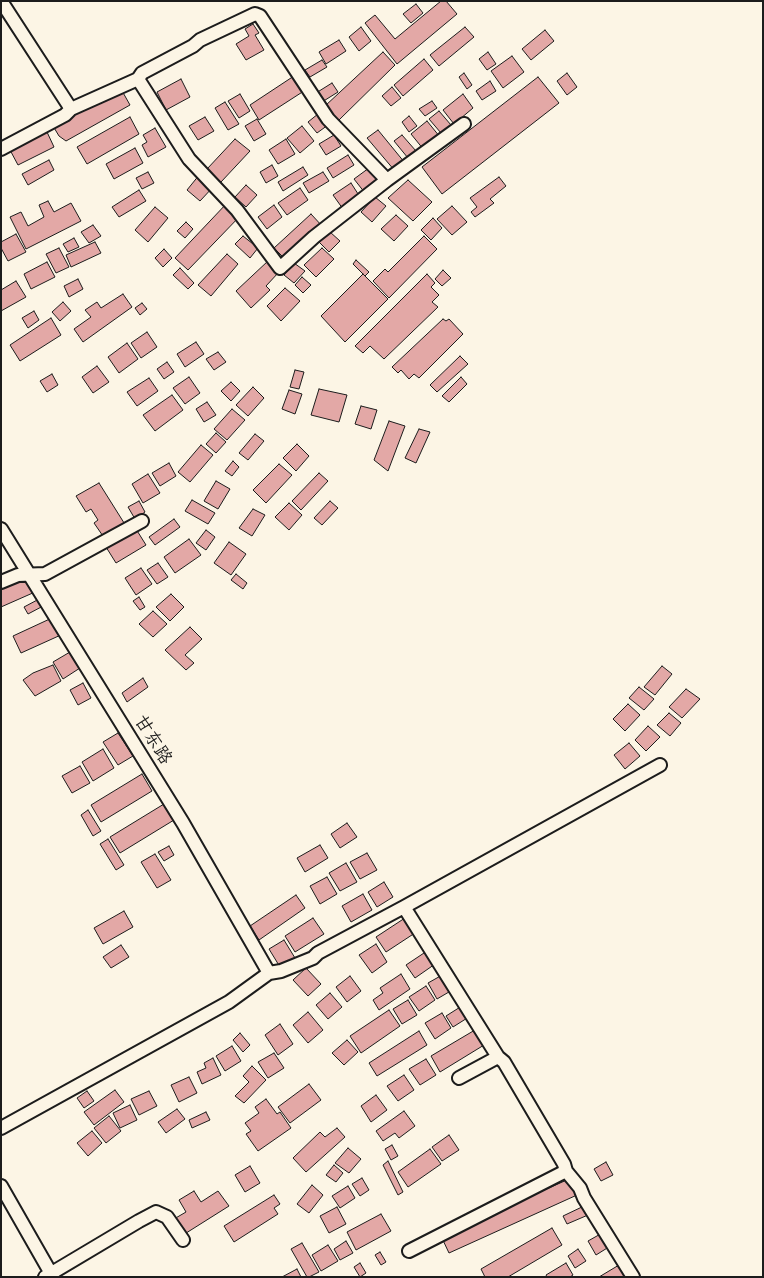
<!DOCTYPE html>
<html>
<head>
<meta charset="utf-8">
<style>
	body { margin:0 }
	#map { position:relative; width:764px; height:1278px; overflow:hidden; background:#fcf5e5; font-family:Delius,sans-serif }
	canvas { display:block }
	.frame { position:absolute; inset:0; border:2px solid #1c1c1c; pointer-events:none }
</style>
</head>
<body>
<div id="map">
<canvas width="764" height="1278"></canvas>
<div class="frame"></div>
</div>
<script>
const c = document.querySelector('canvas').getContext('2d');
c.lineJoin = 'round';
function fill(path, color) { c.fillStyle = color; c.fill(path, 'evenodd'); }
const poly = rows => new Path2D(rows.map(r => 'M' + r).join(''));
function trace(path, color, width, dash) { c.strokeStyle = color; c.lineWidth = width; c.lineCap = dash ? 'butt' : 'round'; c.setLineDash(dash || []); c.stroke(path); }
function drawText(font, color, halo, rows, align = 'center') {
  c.font = font + ' Delius,"LXGW WenKai TC",sans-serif'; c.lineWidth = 4; c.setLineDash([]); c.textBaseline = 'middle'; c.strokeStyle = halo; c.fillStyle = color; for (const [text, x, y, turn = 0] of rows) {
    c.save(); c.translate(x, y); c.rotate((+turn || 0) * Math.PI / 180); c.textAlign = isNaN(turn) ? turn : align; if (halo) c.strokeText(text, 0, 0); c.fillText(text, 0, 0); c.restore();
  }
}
const building = poly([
	[441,1,446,1,457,14,397,64,365,23,375,15,395,39,441,1],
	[416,4,423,13,411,23,403,14,416,4],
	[253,24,259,33,255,35,264,50,246,60,236,44,249,36,245,29,253,24],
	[361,27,371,41,359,51,349,37,361,27],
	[465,27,474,37,439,66,430,55,465,27],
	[545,30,554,41,531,60,522,49,545,30],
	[339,40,346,51,326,64,319,52,339,40],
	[383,52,395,65,339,120,325,106,383,52],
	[488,52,496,64,487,70,479,59,488,52],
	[512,56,524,72,503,88,491,71,512,56],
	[424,59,433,70,403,96,394,85,424,59],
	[322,60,327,67,310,77,305,70,322,60],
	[464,73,472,85,467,89,459,77,464,73],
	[567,73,577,87,567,95,557,81,567,73],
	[297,74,307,89,259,120,250,105,297,74],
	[538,77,559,103,442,194,422,167,538,77],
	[181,79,190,97,166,110,157,92,181,79],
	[490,81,496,91,482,100,476,91,490,81],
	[332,83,338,92,322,102,316,93,332,83],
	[392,87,401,98,391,106,382,96,392,87],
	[121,89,130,105,66,141,59,136,53,126,121,89],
	[240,94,250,111,239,118,228,101,240,94],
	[463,94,473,108,454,124,443,110,463,94],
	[432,101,437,108,425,116,419,109,432,101],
	[225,102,239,124,228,130,215,108,225,102],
	[439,111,451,125,441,133,429,119,439,111],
	[318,114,328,125,317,133,308,122,318,114],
	[409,116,417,126,409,132,402,122,409,116],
	[130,117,139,134,87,164,77,147,130,117],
	[205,117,214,131,198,140,189,126,205,117],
	[257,119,266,134,254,141,245,126,257,119],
	[427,121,440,137,424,150,411,134,427,121],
	[302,126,314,141,300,153,287,138,302,126],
	[155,128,166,147,148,157,142,145,147,142,143,135,155,128],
	[378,130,405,163,395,171,367,138,378,130],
	[47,132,54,147,18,165,10,150,47,132],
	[334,135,341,146,326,155,319,144,334,135],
	[402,135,416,151,408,158,394,141,402,135],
	[235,139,250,151,221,182,207,169,235,139],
	[286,139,295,154,278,164,269,150,286,139],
	[135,148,143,163,114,179,106,164,135,148],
	[348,155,354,165,333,178,327,168,348,155],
	[49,160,54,170,28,185,22,174,49,160],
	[272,165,278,176,266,183,260,172,272,165],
	[303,167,308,175,283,191,278,182,303,167],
	[369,168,381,182,365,193,354,179,369,168],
	[148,172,154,183,142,189,136,178,148,172],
	[323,172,329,181,309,193,303,183,323,172],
	[200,174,214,186,200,201,187,190,200,174],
	[499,177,506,186,490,199,494,203,475,217,471,212,477,207,470,198,499,177],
	[408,180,432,202,413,221,388,198,408,180],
	[351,183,360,197,343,209,333,195,351,183],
	[246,185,257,195,246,207,235,197,246,185],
	[300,188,308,200,287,215,278,203,300,188],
	[139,190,146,201,119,217,112,207,139,190],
	[375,197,386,206,372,222,361,212,375,197],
	[48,201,54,212,71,203,81,221,26,249,10,217,21,212,28,226,44,217,39,205,48,201],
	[228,202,242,214,188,270,175,258,228,202],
	[274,205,282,217,267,229,258,217,274,205],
	[452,206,467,222,452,235,437,219,452,206],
	[155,207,168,218,148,242,135,230,155,207],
	[311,214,323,227,287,261,274,248,311,214],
	[396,215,408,226,394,241,381,229,396,215],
	[433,218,442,228,431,240,421,230,433,218],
	[186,222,193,229,185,238,177,231,186,222],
	[93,225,101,236,89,243,81,232,93,225],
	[330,232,340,241,329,252,319,242,330,232],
	[16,234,26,252,8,261,1,248,1,242,16,234],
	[243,236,258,248,250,258,235,244,243,236],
	[424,236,437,249,389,298,373,281,385,269,388,272,424,236],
	[74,238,79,247,68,252,63,244,74,238],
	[95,242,101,253,71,267,66,255,95,242],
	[59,248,69,267,56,273,46,254,59,248],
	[322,248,334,259,316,277,304,265,322,248],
	[164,249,172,258,163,267,155,258,164,249],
	[227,254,238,264,211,296,198,285,227,254],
	[356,260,369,272,365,276,353,264,356,260],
	[268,261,279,272,266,286,270,290,251,308,236,291,268,261],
	[47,262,55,277,31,289,24,274,47,262],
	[294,263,305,271,294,283,284,275,294,263],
	[180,268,194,283,188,289,173,275,180,268],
	[443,270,451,278,442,286,435,279,443,270],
	[363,274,388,299,345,342,321,316,363,274],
	[427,274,435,283,431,287,439,295,432,302,438,307,384,359,370,346,363,353,355,346,427,274],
	[302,277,311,285,303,293,295,285,302,277],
	[78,279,83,289,69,297,64,286,78,279],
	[16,281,26,297,1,311,1,290,16,281],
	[285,288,300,301,281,321,267,306,285,288],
	[123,294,132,307,83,342,74,329,91,317,85,310,97,302,101,308,123,294],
	[63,302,71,311,60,321,52,312,63,302],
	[142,303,147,309,140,315,135,308,142,303],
	[34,311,39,320,28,328,22,318,34,311],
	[51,318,61,335,20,361,10,345,51,318],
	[443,319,446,321,449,319,463,334,419,378,414,374,409,379,401,370,398,373,392,367,443,319],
	[147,332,157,347,141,358,131,343,147,332],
	[196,342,204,354,185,367,177,354,196,342],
	[127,343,138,359,119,373,108,357,127,343],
	[218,352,226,362,214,370,206,359,218,352],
	[460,356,468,364,437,392,430,385,460,356],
	[167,362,174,372,164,379,157,369,167,362],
	[97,366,109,382,93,393,82,377,97,366],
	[295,370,304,372,299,389,290,387,295,370],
	[52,374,58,385,47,392,40,381,52,374],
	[189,377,200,393,185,404,173,388,189,377],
	[461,377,467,384,449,402,442,396,461,377],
	[149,378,158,391,137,406,127,392,149,378],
	[231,382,240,391,231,401,221,391,231,382],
	[253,387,264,398,248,416,236,405,253,387],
	[319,389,347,395,339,422,311,415,319,389],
	[289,390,302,394,295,414,282,409,289,390],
	[172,395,183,410,155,431,143,415,172,395],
	[207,402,216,415,204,422,196,409,207,402],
	[361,406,377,410,371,429,355,424,361,406],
	[232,409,245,420,227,440,214,429,232,409],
	[389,421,405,426,388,471,374,460,389,421],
	[419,429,430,432,416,463,405,458,419,429],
	[216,433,226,442,216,453,206,444,216,433],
	[255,434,264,441,248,460,239,453,255,434],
	[297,444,309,456,296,471,283,458,297,444],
	[201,445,213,455,190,482,178,472,201,445],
	[233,461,239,467,232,476,225,471,233,461],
	[169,463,176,476,160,486,152,473,169,463],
	[279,464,292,475,266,503,253,490,279,464],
	[319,473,328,481,301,510,292,501,319,473],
	[148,474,160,493,143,503,132,484,148,474],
	[216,481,230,489,218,509,204,501,216,481],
	[99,483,126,526,105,539,94,523,98,520,91,509,86,512,76,496,99,483],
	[192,500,215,513,208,524,185,511,192,500],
	[139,501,145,512,135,519,128,507,139,501],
	[330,501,338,508,322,525,314,518,330,501],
	[289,503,302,515,289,530,275,517,289,503],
	[253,509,265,515,252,536,239,528,253,509],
	[174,519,180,527,155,545,149,537,174,519],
	[136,529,146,545,116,563,106,547,136,529],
	[206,530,215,537,206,550,196,543,206,530],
	[189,539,201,555,175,573,164,557,189,539],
	[229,542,246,554,231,575,214,563,229,542],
	[158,563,168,577,157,584,147,570,158,563],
	[141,568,152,584,136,595,125,578,141,568],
	[236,574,247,583,243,589,231,580,236,574],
	[27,576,35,592,1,607,1,587,27,576],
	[171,594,184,607,170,621,156,607,171,594],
	[139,597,145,607,140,610,133,601,139,597],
	[41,598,45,605,28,614,24,607,41,598],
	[153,611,167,624,153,637,139,624,153,611],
	[54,617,63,634,21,653,13,636,54,617],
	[190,627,202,639,185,655,194,663,186,670,165,650,190,627],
	[70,652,80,668,63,679,53,662,70,652],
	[53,665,61,681,35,696,23,680,33,673,53,665],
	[662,666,672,674,655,695,644,687,662,666],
	[143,678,148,687,127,702,122,693,143,678],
	[83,683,91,698,78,705,70,690,83,683],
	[639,687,654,699,644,710,629,698,639,687],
	[686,689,700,699,682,718,669,707,686,689],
	[628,704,640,715,625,731,613,719,628,704],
	[669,713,681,723,670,736,657,725,669,713],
	[648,726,660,737,646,751,635,740,648,726],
	[118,733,133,756,118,765,103,742,118,733],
	[629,743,640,756,625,769,614,755,629,743],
	[103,749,114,768,93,781,82,762,103,749],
	[80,766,90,783,72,793,62,776,80,766],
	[142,774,152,791,101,822,91,805,142,774],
	[164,804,174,820,120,853,110,837,164,804],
	[88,810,101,831,93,836,81,815,88,810],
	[347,823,357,837,340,848,331,834,347,823],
	[108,839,124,865,116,870,100,844,108,839],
	[320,845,328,858,305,872,297,858,320,845],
	[169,846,174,855,164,861,158,852,169,846],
	[367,853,377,870,360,879,350,862,367,853],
	[155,854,171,880,157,888,141,862,155,854],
	[346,863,357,882,340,891,329,873,346,863],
	[327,877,337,894,320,904,310,886,327,877],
	[384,882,393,897,377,907,368,892,384,882],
	[363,894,372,910,351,922,342,906,363,894],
	[296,895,305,908,259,940,250,926,296,895],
	[124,911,133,927,103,944,94,928,124,911],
	[408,916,418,931,386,952,376,937,408,916],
	[313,918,324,934,295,952,285,936,313,918],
	[284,940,295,958,280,967,269,949,284,940],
	[376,944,387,962,372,973,359,955,376,944],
	[121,945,129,957,111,968,103,957,121,945],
	[430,949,438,962,415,978,406,965,430,949],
	[306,968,321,984,308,996,293,980,306,968],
	[401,974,410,989,379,1010,373,1000,383,993,380,988,401,974],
	[444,974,454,989,437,999,428,983,444,974],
	[350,976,361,991,347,1002,336,987,350,976],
	[426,986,435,1000,419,1011,409,997,426,986],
	[330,993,342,1007,328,1019,316,1005,330,993],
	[408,1000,417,1015,402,1024,393,1009,408,1000],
	[465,1004,472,1015,453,1027,446,1016,465,1004],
	[389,1010,400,1026,361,1053,350,1036,389,1010],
	[308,1012,323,1030,308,1043,293,1025,308,1012],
	[442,1013,451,1028,435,1039,425,1023,442,1013],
	[280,1024,293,1044,278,1055,265,1035,280,1024],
	[480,1027,489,1042,440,1072,431,1056,480,1027],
	[419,1031,427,1045,377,1076,369,1063,419,1031],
	[240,1033,250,1045,243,1052,233,1040,240,1033],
	[347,1040,358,1052,344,1065,332,1053,347,1040],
	[232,1046,241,1061,225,1071,216,1056,232,1046],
	[274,1053,284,1068,268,1078,258,1062,274,1053],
	[213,1058,221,1075,202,1084,197,1072,206,1068,204,1063,213,1058],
	[426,1059,436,1075,420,1085,409,1069,426,1059],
	[252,1066,266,1080,244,1103,235,1096,249,1082,243,1076,252,1066],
	[404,1075,414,1090,398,1101,387,1086,404,1075],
	[189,1077,197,1093,179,1102,171,1085,189,1077],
	[309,1084,321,1100,290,1123,278,1107,309,1084],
	[115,1090,124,1102,94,1125,84,1112,115,1090],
	[87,1091,94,1101,84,1108,77,1098,87,1091],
	[149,1091,157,1106,139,1115,131,1099,149,1091],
	[376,1095,387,1110,371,1122,361,1106,376,1095],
	[266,1099,277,1114,280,1112,291,1128,258,1151,246,1134,251,1131,245,1123,259,1113,255,1107,266,1099],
	[130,1105,137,1120,120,1128,113,1113,130,1105],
	[177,1109,185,1119,166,1133,158,1122,177,1109],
	[404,1111,415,1126,399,1138,395,1133,383,1141,376,1131,404,1111],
	[206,1112,210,1120,192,1128,189,1120,206,1112],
	[109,1116,121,1131,106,1143,94,1128,109,1116],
	[337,1128,345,1137,306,1172,293,1158,320,1132,325,1137,337,1128],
	[92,1131,102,1143,88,1156,77,1143,92,1131],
	[449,1135,459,1150,442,1161,432,1147,449,1135],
	[392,1145,398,1156,391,1160,385,1149,392,1145],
	[348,1148,361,1159,349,1173,335,1163,348,1148],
	[430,1149,441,1164,408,1187,398,1172,430,1149],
	[388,1161,403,1192,398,1195,383,1165,388,1161],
	[606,1162,613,1175,601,1181,594,1169,606,1162],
	[334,1165,343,1173,336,1182,326,1175,334,1165],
	[250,1166,260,1183,245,1192,235,1175,250,1166],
	[362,1178,369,1190,360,1196,352,1184,362,1178],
	[569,1179,577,1195,449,1253,441,1236,569,1179],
	[312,1185,323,1195,309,1213,297,1204,312,1185],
	[348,1186,355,1198,340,1208,332,1196,348,1186],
	[194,1191,201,1202,218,1191,229,1206,183,1235,174,1219,186,1212,179,1200,194,1191],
	[274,1195,280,1204,274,1208,278,1214,234,1242,224,1226,274,1195],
	[584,1206,588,1215,567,1224,563,1216,584,1206],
	[337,1207,346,1224,329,1233,320,1216,337,1207],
	[381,1214,391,1231,356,1250,347,1232,381,1214],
	[552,1228,562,1245,508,1277,485,1277,481,1269,552,1228],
	[604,1232,612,1245,596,1255,588,1241,604,1232],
	[346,1241,353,1253,340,1260,334,1249,346,1241],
	[302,1243,319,1272,309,1277,307,1277,291,1249,302,1243],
	[328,1245,338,1261,321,1271,312,1255,328,1245],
	[578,1249,586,1261,575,1268,568,1256,578,1249],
	[380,1252,386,1262,381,1265,375,1255,380,1252],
	[624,1262,634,1277,599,1277,624,1262],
	[360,1263,366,1273,360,1277,354,1267,360,1263],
	[566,1263,573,1275,570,1277,547,1277,546,1275,566,1263],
	[297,1269,301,1277,282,1277,297,1269]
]);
fill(building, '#e3a8a6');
trace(building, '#1c1c1c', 1);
const minor = poly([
	[1,1,71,109],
	[138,79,189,159,237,210,280,268,314,237,387,180,464,124],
	[1,149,65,115,71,109,138,79,142,73,193,46,200,40,255,14,260,16,328,119,387,180],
	[1,529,183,823,269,973],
	[1,582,18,575,45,574,142,521],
	[404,907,498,1057,504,1062,564,1164,566,1171,580,1188,584,1198,633,1277],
	[459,1078,498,1057],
	[1,1128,229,1002,269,973,281,971,313,958,318,953,404,907,660,765],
	[1,1186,53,1277],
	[409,1251,566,1171],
	[45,1277,139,1221,156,1212,167,1217,183,1240]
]);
trace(minor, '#1c1c1c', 16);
trace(minor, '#fcf5e5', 12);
drawText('18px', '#1c1c1c', '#fcf5e5', [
	["甘东路",153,740,58]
]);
</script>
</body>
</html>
